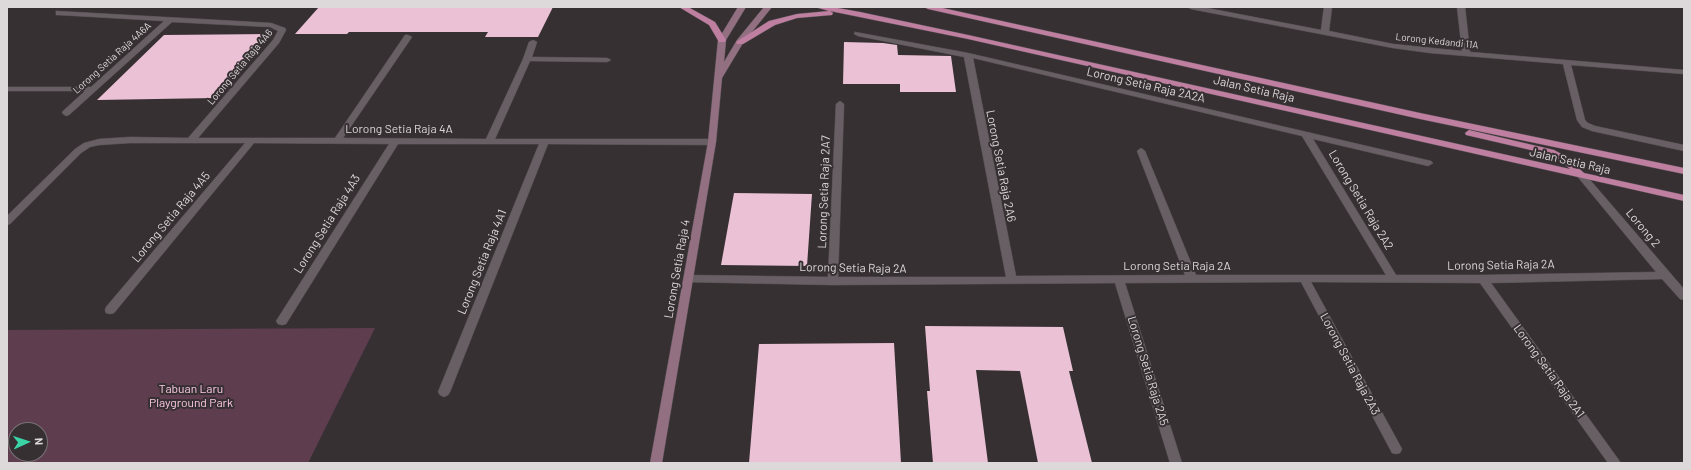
<!DOCTYPE html>
<html>
<head>
<meta charset="utf-8">
<style>
	body { margin:0 }
	#map { position:relative; width:1691px; height:470px; overflow:hidden; background:#373033; font-family:Barlow,sans-serif }
	canvas { display:block }
	.frame { position:absolute; inset:0; border:8px solid #ddd8da; pointer-events:none }
	.north { position:absolute; left:8px; top:422px; width:40px; height:40px; box-sizing:border-box; background:#373033; border:1px solid #797376; border-radius:50%; rotate:87deg; font-size:11px; font-weight:700; line-height:16px; text-align:center; color:#ddd8da }
	.north::after { content:''; display:block; margin:auto; width:14px; height:18px; background:#3ad4a5; clip-path:polygon(50% 0,100% 100%,50% 72%,0 100%) }
</style>
</head>
<body>
<div id="map">
<canvas width="1691" height="470"></canvas>
<div class="frame"></div>
<div class="north">N</div>
</div>
<script>
const c = document.querySelector('canvas').getContext('2d');
c.lineJoin = 'round';
function fill(path, color) { c.fillStyle = color; c.fill(path, 'evenodd'); }
const poly = rows => new Path2D(rows.map(r => 'M' + r).join(''));
function trace(path, color, width, dash) { c.strokeStyle = color; c.lineWidth = width; c.lineCap = dash ? 'butt' : 'round'; c.setLineDash(dash || []); c.stroke(path); }
function drawText(font, color, halo, rows, align = 'center') {
  c.font = font + ' Barlow,sans-serif'; c.lineWidth = 4; c.setLineDash([]); c.textBaseline = 'middle'; c.strokeStyle = halo; c.fillStyle = color; for (const [text, x, y, turn = 0] of rows) {
    c.save(); c.translate(x, y); c.rotate((+turn || 0) * Math.PI / 180); c.textAlign = isNaN(turn) ? turn : align; if (halo) c.strokeText(text, 0, 0); c.fillText(text, 0, 0); c.restore();
  }
}
fill(poly([
	[375,328,308,463,7,463,7,330],
	[16,430,40,430,40,454,16,454]
]), '#5e3e4e');
fill(poly([
	[319,7,553,7,538,37,485,37,488,32,349,32,347,34,295,34],
	[270,34,215,98,97,100,164,35],
	[844,42,883,43,897,45,898,55,951,56,956,92,900,92,900,84,843,84],
	[734,193,812,194,807,266,721,265],
	[925,326,1063,327,1073,371,1069,371,1092,463,1038,463,1020,371,976,370,988,463,933,463,927,391,930,391],
	[894,343,901,463,749,463,759,344]
]), '#ebc1d5');
const street = poly([
	[1187,7,1202,7,1321,30,1324,7,1332,7,1329,31,1393,44,1462,51,1457,7,1465,7,1470,52,1684,70,1684,74,1571,65,1585,120,1588,123,1595,126,1684,145,1684,151,1592,131,1582,127,1577,120,1563,64,1430,53,1393,48,1191,9,1187,7],
	[56,11,271,23,285,28,286,30,279,43,198,138,335,138,405,35,408,35,412,37,343,138,486,139,523,59,529,42,533,40,537,42,532,57,607,58,611,60,607,62,530,61,495,139,712,139,716,142,712,145,548,144,450,392,448,395,444,397,440,395,438,392,539,144,398,144,286,324,282,325,278,324,276,321,278,318,389,144,254,143,114,313,110,314,106,313,105,310,106,307,245,143,130,143,99,145,90,147,81,153,10,224,7,225,7,216,75,149,84,143,99,139,130,137,188,138,273,40,278,31,270,27,172,22,69,115,66,116,62,113,63,111,85,91,7,91,7,87,91,87,164,21,59,15,56,15,56,11],
	[855,32,968,53,1431,161,1433,163,1428,166,1313,139,1396,275,1483,275,1656,272,1577,176,1582,173,1585,174,1684,289,1684,300,1680,299,1662,279,1491,283,1621,463,1608,463,1480,283,1311,282,1402,449,1400,453,1396,454,1392,453,1301,282,1125,283,1182,463,1170,463,1115,283,833,285,685,282,684,279,685,276,689,275,828,277,836,104,840,101,844,104,838,277,1006,277,964,57,858,36,854,34,855,32],
	[973,58,1302,136,1386,275,1196,275,1145,151,1141,148,1137,151,1185,275,1016,276,973,58]
]);
const secondary = poly([
	[738,7,746,7,726,40,724,62,737,40,764,7,772,7,743,43,722,78,716,142,662,463,650,463,708,142,718,40,738,7]
]);
const primary = poly([
	[679,7,688,7,715,22,726,40,725,42,719,42,709,25,679,7],
	[815,7,832,7,860,12,968,35,1570,169,1561,161,1548,154,1466,135,1465,133,1469,130,1554,150,1567,157,1584,173,1684,195,1684,201,968,39,830,11,833,13,832,15,797,18,775,25,743,44,737,44,736,42,769,21,797,14,829,11,815,7],
	[924,7,938,7,1420,113,1684,168,1684,174,1420,119,928,9,924,7]
]);
trace(street, '#544e50', 1);
trace(secondary, '#544e50', 1);
trace(primary, '#544e50', 1);
fill(street, '#675f63');
fill(secondary, '#936f82');
fill(primary, '#bf7fa1');
drawText('10px', '#ddd8da', '#373033', [
	["Lorong Kedandi 11A",1437,41,6],
	["Lorong Setia Raja 4A6A",112,58,-42],
	["Lorong Setia Raja 4A6",240,67,-50]
]);
drawText('12px', '#ddd8da', '#373033', [
	["Lorong Setia Raja 2A2A",1146,85,13],
	["Jalan Setia Raja",1254,89,13],
	["Lorong Setia Raja 4A",399,129],
	["Jalan Setia Raja",1570,161,13],
	["Lorong Setia Raja 2A6",1001,166,79],
	["Lorong Setia Raja 2A7",824,192,-88],
	["Lorong Setia Raja 2A2",1361,200,59],
	["Lorong Setia Raja 4A5",171,217,-50],
	["Lorong Setia Raja 4A3",327,224,-58],
	["Lorong 2",1643,228,50],
	["Lorong Setia Raja 4A1",482,262,-68],
	["Lorong Setia Raja 2A",1501,265,-1],
	["Lorong Setia Raja 2A",1177,266],
	["Lorong Setia Raja 2A",853,268,1],
	["Lorong Setia Raja 4",677,269,-80],
	["Lorong Setia Raja 2A3",1350,364,62],
	["Lorong Setia Raja 2A5",1148,371,73],
	["Lorong Setia Raja 2A1",1549,371,54]
]);
drawText('12px', '#fcc8e1', '#373033', [
	["Tabuan Laru",191,389],
	["Playground Park",191,403]
]);
</script>
</body>
</html>
